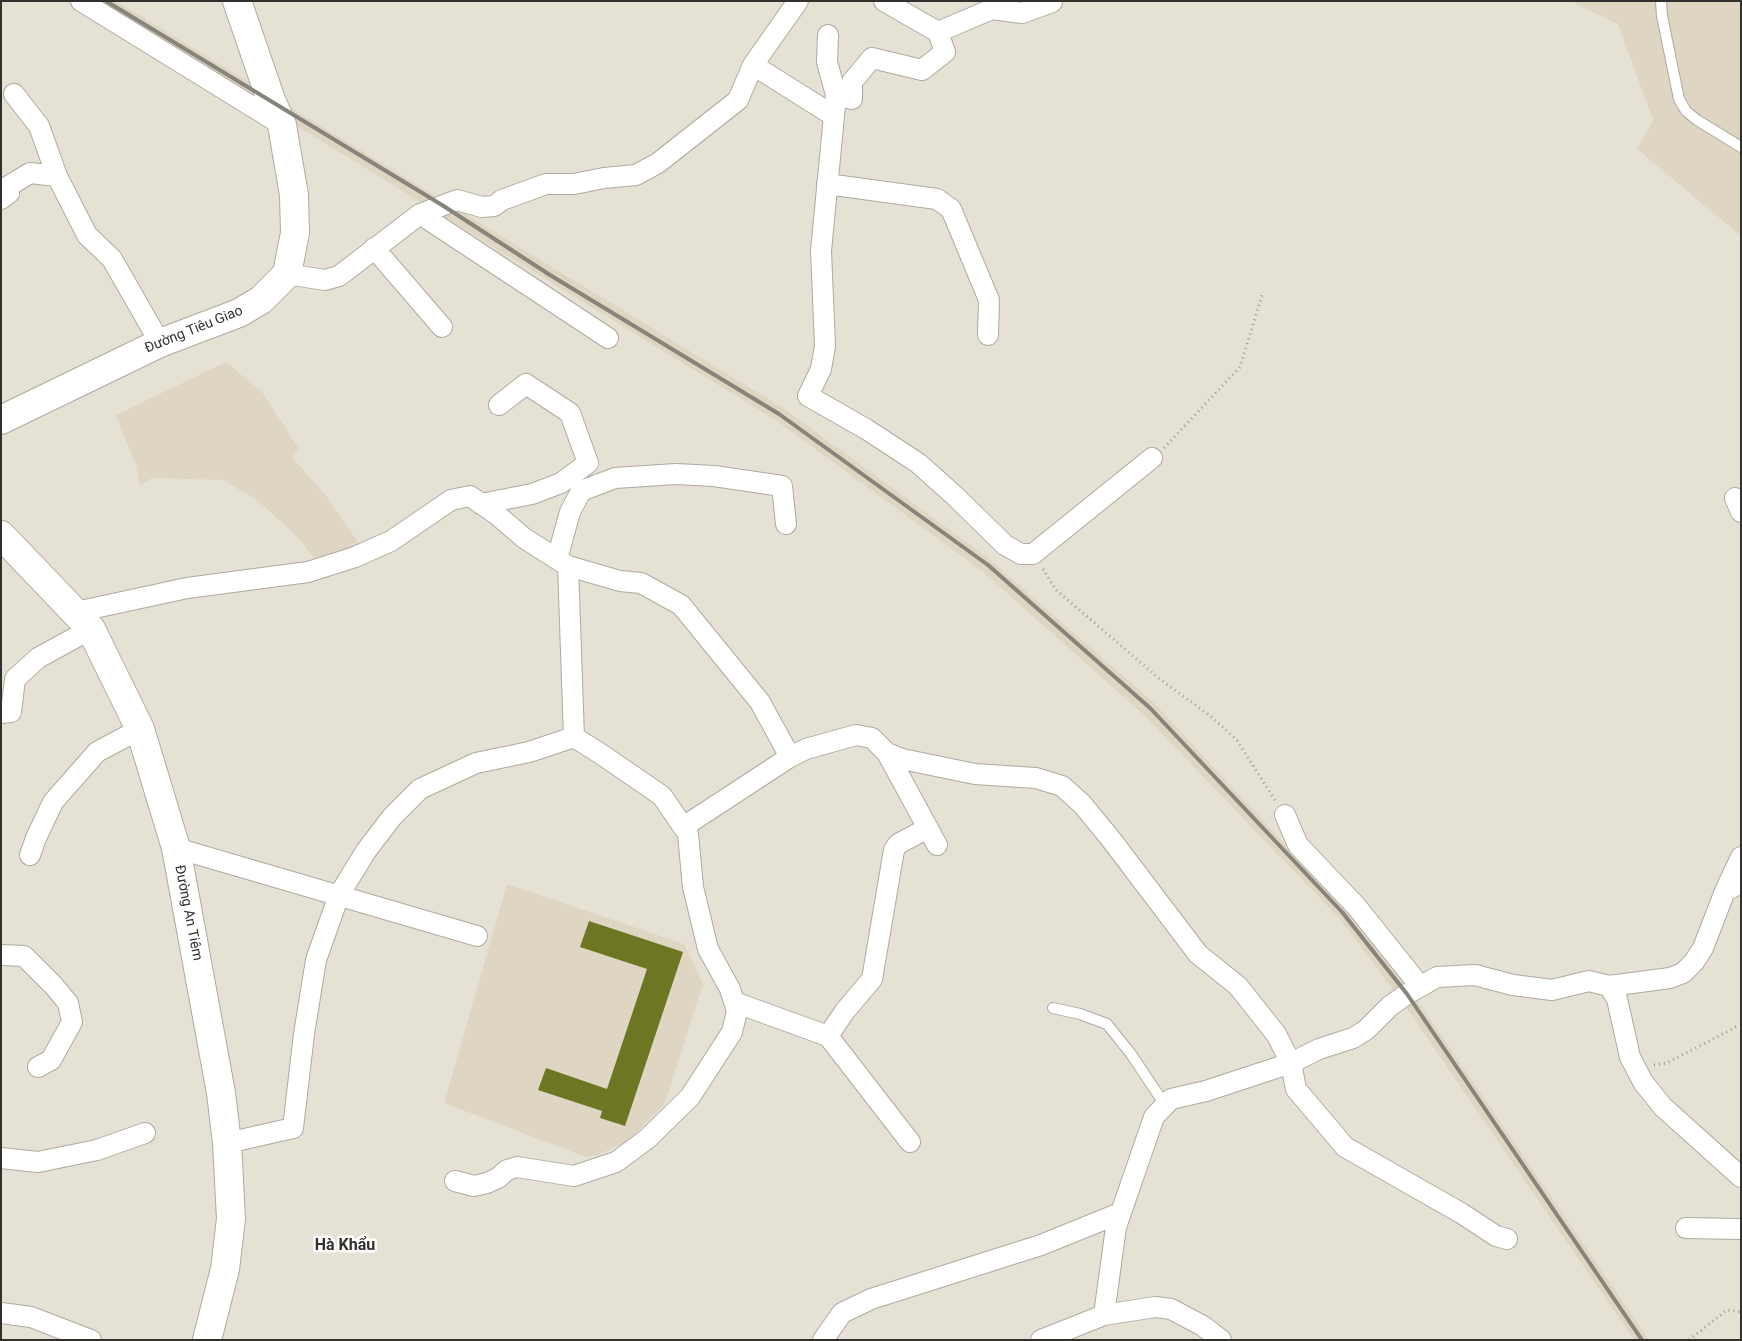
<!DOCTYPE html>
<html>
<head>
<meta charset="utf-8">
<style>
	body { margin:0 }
	#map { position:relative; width:1742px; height:1341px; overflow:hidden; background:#e6e1d5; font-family:Roboto,sans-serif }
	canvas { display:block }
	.frame { position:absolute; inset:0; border:2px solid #32302c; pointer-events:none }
</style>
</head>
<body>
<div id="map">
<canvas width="1742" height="1341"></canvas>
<div class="frame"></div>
</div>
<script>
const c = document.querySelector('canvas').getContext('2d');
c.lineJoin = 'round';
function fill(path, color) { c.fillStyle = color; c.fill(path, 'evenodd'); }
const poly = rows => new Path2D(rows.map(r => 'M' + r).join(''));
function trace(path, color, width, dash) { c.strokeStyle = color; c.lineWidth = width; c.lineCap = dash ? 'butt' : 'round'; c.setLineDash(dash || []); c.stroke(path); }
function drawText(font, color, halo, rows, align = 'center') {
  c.font = font + ' Roboto,sans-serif'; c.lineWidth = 5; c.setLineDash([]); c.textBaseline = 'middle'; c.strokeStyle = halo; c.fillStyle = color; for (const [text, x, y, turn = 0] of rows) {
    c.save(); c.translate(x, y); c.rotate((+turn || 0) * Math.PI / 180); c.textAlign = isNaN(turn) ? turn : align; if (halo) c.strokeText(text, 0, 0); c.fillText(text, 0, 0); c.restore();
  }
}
fill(poly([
	[93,1,116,1,783,408,988,558,1154,703,1345,909,1413,994,1649,1340,1634,1340,1406,1007,1339,918,1145,716,982,571,777,421],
	[1570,1,1741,1,1741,236,1637,149,1653,120,1618,24],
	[226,362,262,392,299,449,292,457,327,497,360,545,316,560,292,531,255,499,223,480,152,478,140,486,136,466,116,415],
	[507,884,684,944,703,984,665,1103,629,1140,598,1155,586,1157,444,1103]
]), '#ded6c3');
fill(poly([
	[589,921,683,952,625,1126,600,1118,602,1111,538,1090,546,1068,607,1089,647,969,580,947]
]), '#6d7723');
const lane = poly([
	[1661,1,1662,16,1679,99,1686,111,1697,120,1741,147],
	[1053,1008,1080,1014,1107,1024,1131,1054,1165,1105]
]);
const street = poly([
	[81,1,282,125],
	[884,1,938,32,992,9,1022,13,1052,2],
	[938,32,945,52,922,70,872,58,852,82,852,99,836,95,821,251,825,346,821,369,808,396,866,429,918,463,955,496,1005,545,1021,554,1033,554,1152,458],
	[828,35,827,62,836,95],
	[753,65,834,116],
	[14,94,39,126,57,176,87,235,112,259,160,343],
	[827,184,937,199,951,209,989,300,988,335],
	[1,199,9,193,7,187,30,173,57,176],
	[420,214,608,338],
	[374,248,442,327],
	[287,274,325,280,339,276,420,214,457,200,482,207,494,206,502,200,546,184,574,184,604,178,636,175,658,163,738,100,753,65,798,1],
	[1735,498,1741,512],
	[481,504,532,494,561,483,588,463,570,413,526,384,499,405],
	[557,559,570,512,581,491,615,478,676,474,714,476,782,486,786,524],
	[76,612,187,588,308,572,355,557,391,541,451,500,470,496,496,514,524,538,568,566,620,581,641,583,681,605,760,702,790,757],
	[1,713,11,712,15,679,38,658,91,629],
	[887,753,902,759,975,774,1036,778,1062,786,1082,804,1110,838,1198,954,1238,986,1276,1034,1291,1063,1296,1089,1345,1147,1461,1213,1496,1236,1507,1239],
	[1285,815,1298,845,1356,906,1420,986],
	[683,827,790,757,806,749,856,735,872,738,887,753,937,845],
	[176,848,477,936],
	[30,855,36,838,53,802,97,752,140,729],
	[1725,891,1741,857],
	[1,955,24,956,54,986,68,1003,72,1022,51,1060,38,1067],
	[1609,986,1670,978,1683,973,1694,962,1703,948,1725,891,1741,883],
	[734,1002,828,1036,910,1142],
	[828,1036,845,1011,872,979,894,850,898,844,928,828],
	[227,1143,293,1128,304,1034,316,960,339,895,366,851,392,817,420,789,476,763,529,752,574,737],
	[1,1158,38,1162,97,1150,145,1133],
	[455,1181,474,1186,487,1183,498,1178,507,1170,517,1167,574,1176,616,1162,647,1139,690,1097,732,1032,737,1011,730,989,708,949,693,887,688,834,662,796,601,754,574,737,568,566],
	[1686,1228,1741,1229],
	[1,1313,31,1317,91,1340],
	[1104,1315,1116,1227,1154,1117,1171,1099,1206,1091,1291,1063,1319,1049,1353,1038,1366,1030,1390,1006,1407,994,1437,977,1475,975,1513,985,1552,990,1589,981,1609,986,1617,999,1630,1057,1643,1082,1663,1107,1741,1177],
	[823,1340,842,1313,871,1299,1041,1245,1120,1213],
	[1041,1340,1104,1315,1155,1307,1171,1309,1203,1326,1221,1340]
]);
const highway = poly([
	[1,420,160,343,239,313,261,300,287,274,295,233,294,195,282,125,271,100,237,1],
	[1,535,91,629,140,729,176,848,221,1093,227,1143,231,1219,225,1269,207,1340]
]);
trace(lane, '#afaa9f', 12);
trace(street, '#afaa9f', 22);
trace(highway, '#afaa9f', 30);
trace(poly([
	[1164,448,1240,367,1263,292],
	[1043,569,1056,590,1161,680,1209,715,1236,739,1275,800],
	[1654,1065,1667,1063,1736,1027,1741,1027],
	[1689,1340,1727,1310,1741,1312]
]), '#9e9b92', 3, [1, 4]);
trace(lane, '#fff', 10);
trace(street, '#fff', 20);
trace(highway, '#fff', 28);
trace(poly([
	[106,1,442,205,550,275,779,414,988,565,1150,708,1342,912,1407,994,1642,1340]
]), '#87847c', 4);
drawText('14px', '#32302c', '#fff', [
	["Đường Tiêu Giao",194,330,-22],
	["Đường An Tiêm",188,913,79]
]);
drawText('bold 16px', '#32302c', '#fff', [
	["Hà Khẩu",345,1246]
]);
</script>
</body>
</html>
